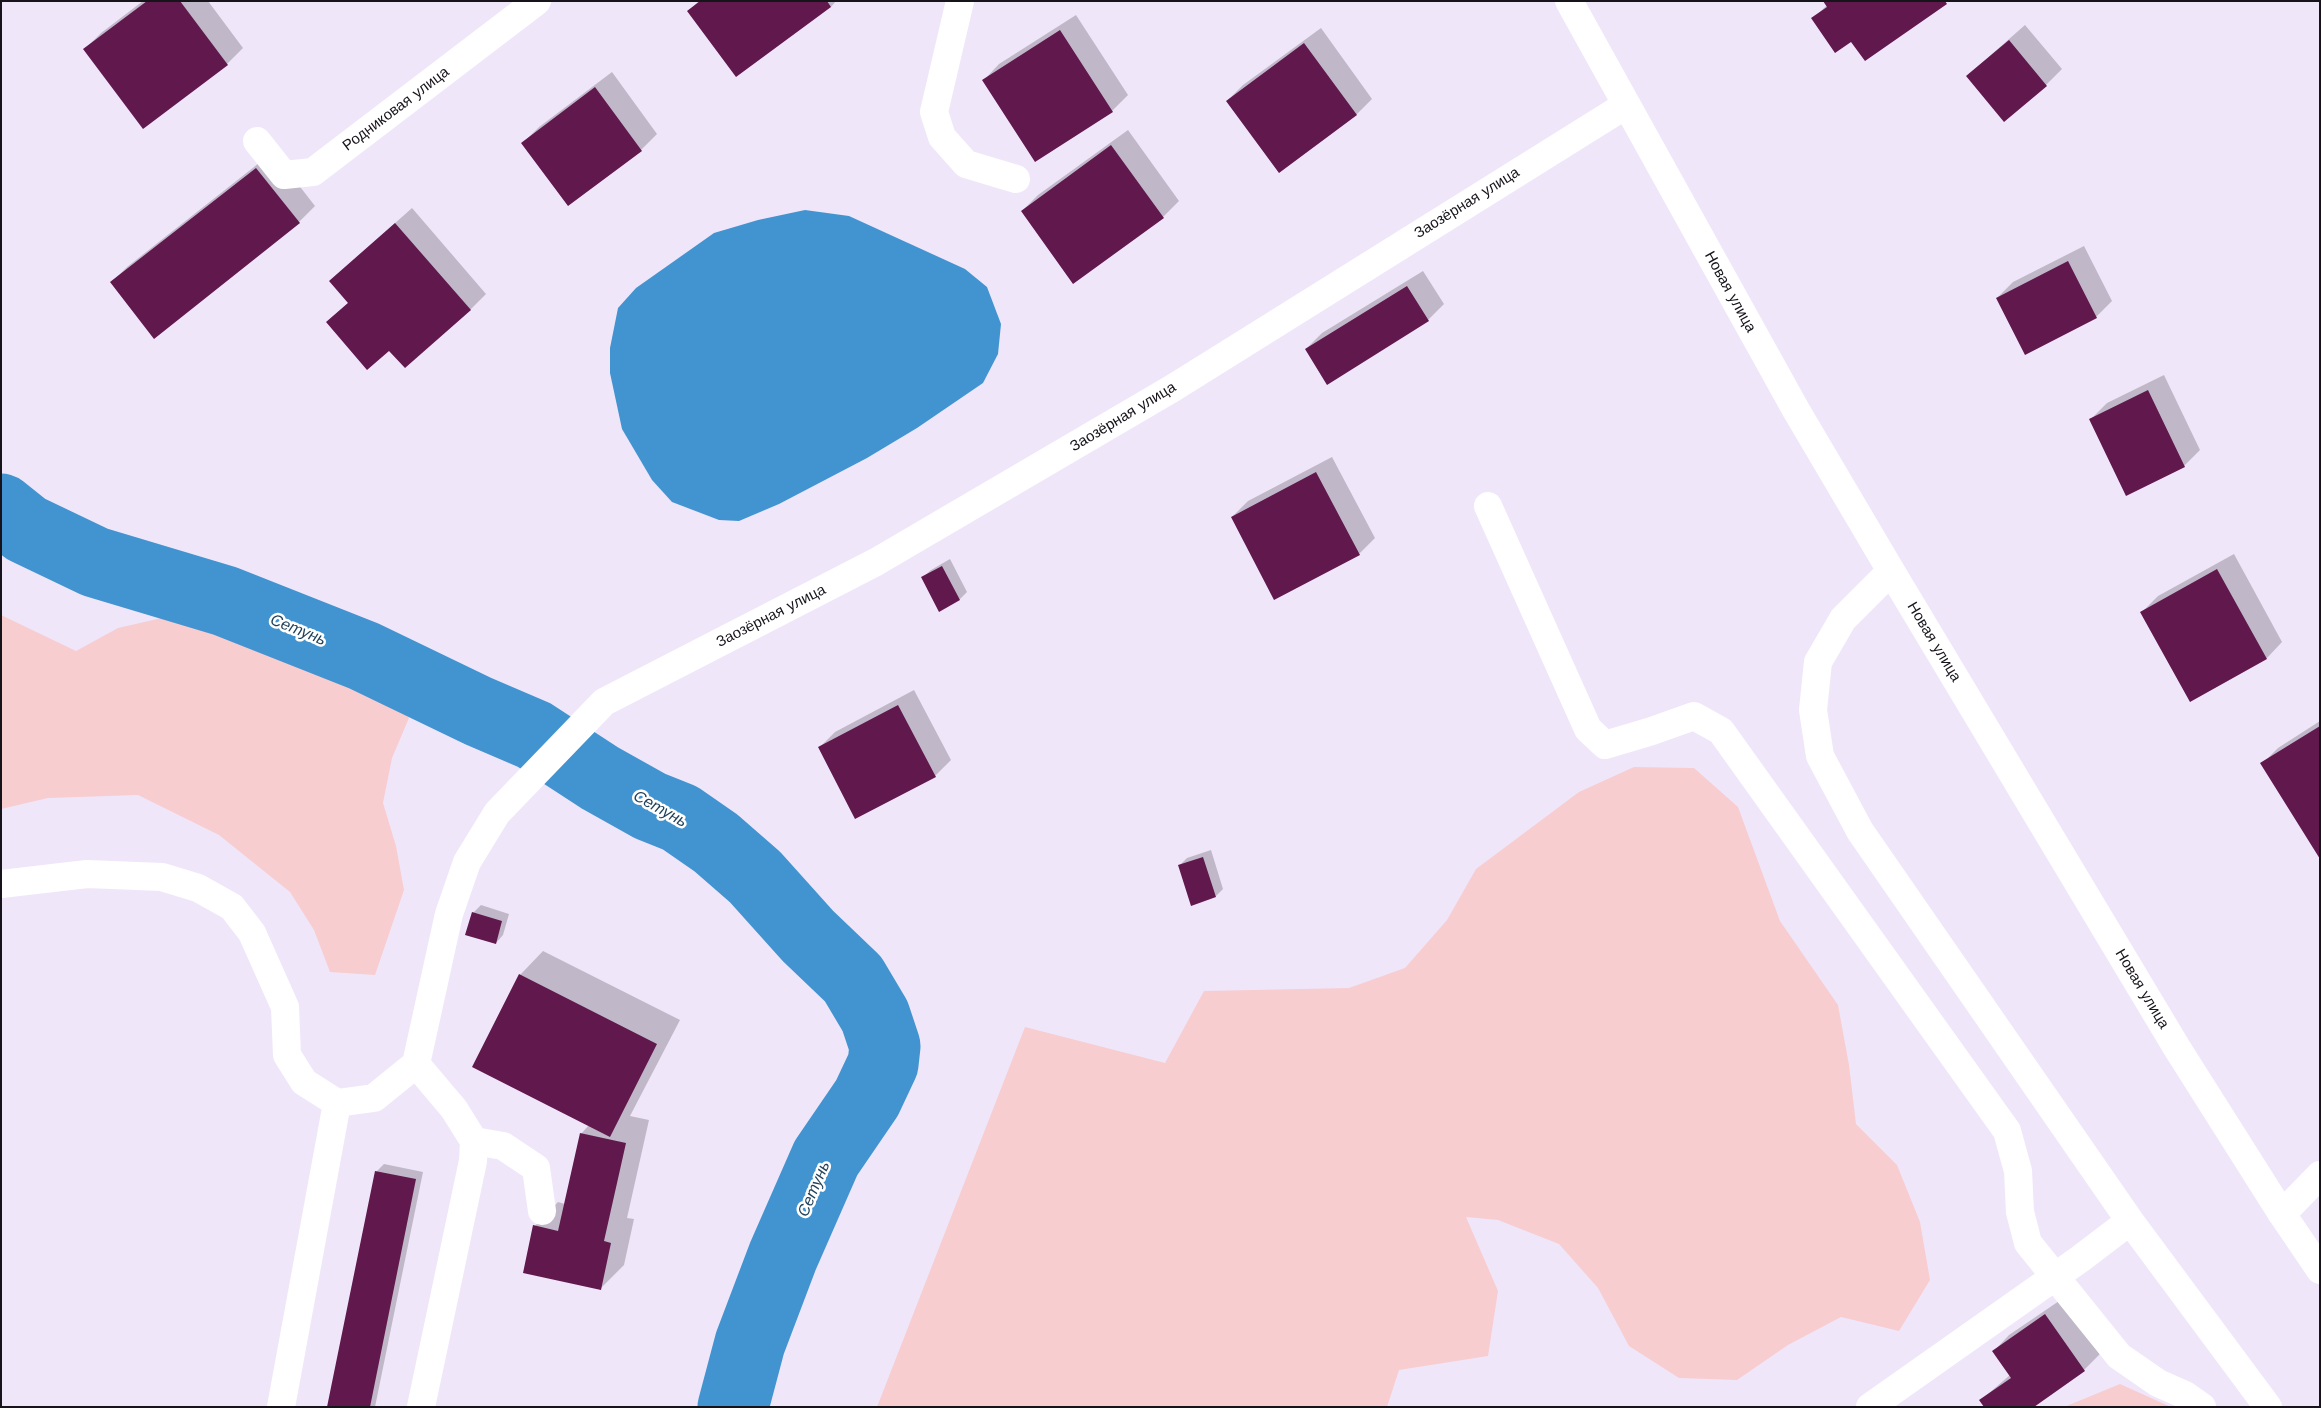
<!DOCTYPE html>
<html>
<head>
<meta charset="utf-8">
<style>
	body { margin:0 }
	#map { position:relative; width:2321px; height:1408px; overflow:hidden; background:#f0e6fa; font-family:"Work Sans",sans-serif }
	canvas { display:block }
	.frame { position:absolute; inset:0; border:2px solid #17131a; pointer-events:none }
</style>
</head>
<body>
<div id="map">
<canvas width="2321" height="1408"></canvas>
<div class="frame"></div>
</div>
<script>
const c = document.querySelector('canvas').getContext('2d');
c.lineJoin = 'round';
function fill(path, color) { c.fillStyle = color; c.fill(path, 'evenodd'); }
const poly = rows => new Path2D(rows.map(r => 'M' + r).join(''));
function trace(path, color, width, dash) { c.strokeStyle = color; c.lineWidth = width; c.lineCap = dash ? 'butt' : 'round'; c.setLineDash(dash || []); c.stroke(path); }
function drawText(font, color, halo, rows, align = 'center') {
  c.font = font + ' "Work Sans",sans-serif'; c.lineWidth = 5; c.setLineDash([]); c.textBaseline = 'middle'; c.strokeStyle = halo; c.fillStyle = color; for (const [text, x, y, turn = 0] of rows) {
    c.save(); c.translate(x, y); c.rotate((+turn || 0) * Math.PI / 180); c.textAlign = isNaN(turn) ? turn : align; if (halo) c.strokeText(text, 0, 0); c.fillText(text, 0, 0); c.restore();
  }
}
fill(poly([
	[1,615,76,651,118,628,166,617,212,622,382,683,409,718,392,758,383,803,396,846,404,890,375,975,330,972,314,930,290,892,219,835,138,795,48,798,1,809],
	[1634,767,1694,768,1738,807,1780,921,1838,1005,1849,1065,1856,1124,1897,1165,1920,1222,1930,1280,1899,1331,1841,1317,1788,1345,1737,1380,1679,1378,1629,1346,1598,1288,1559,1244,1498,1220,1466,1217,1498,1291,1488,1356,1399,1370,1387,1407,877,1407,1025,1027,1165,1063,1204,991,1349,988,1405,968,1447,920,1476,869,1579,792],
	[2120,1384,2171,1407,2064,1407]
]), '#f7cdd0');
fill(poly([
	[805,210,849,216,965,269,987,287,1001,324,998,354,983,383,917,428,867,458,779,504,739,521,719,520,672,502,652,480,622,429,610,373,610,348,618,308,636,288,714,233,758,220]
]), '#4294d0');
fill(poly([
	[143,1,208,1,243,48,227,64,85,49,101,33],
	[699,1,836,1,831,7,689,11],
	[1824,1,1948,1,1852,40,1813,19,1827,5],
	[1076,15,1128,95,1112,111,984,80,999,64],
	[2025,25,2062,69,2046,85,1967,76],
	[1321,28,1372,99,1356,115,1227,101,1243,85],
	[612,72,657,134,641,150,569,204,523,143,539,127],
	[1128,130,1179,201,1163,217,1073,282,1022,211,1038,195],
	[273,152,315,206,299,222,111,283,127,267],
	[412,208,486,294,470,310,389,349,327,322,349,302,330,281],
	[2084,246,2112,301,2096,317,1997,298,2013,282],
	[1423,271,1444,304,1428,320,1306,349,1322,333],
	[2164,375,2200,450,2184,466,2091,419,2107,403],
	[1332,457,1375,538,1359,554,1232,517,1248,501],
	[2234,554,2282,642,2267,658,2142,612,2158,596],
	[950,559,967,592,960,599,923,577,931,570],
	[914,690,951,760,935,776,819,748,835,732],
	[2320,721,2320,857,2262,764,2278,748],
	[1211,850,1223,889,1216,896,1179,866,1187,858],
	[481,905,509,914,503,935,496,943,473,913],
	[543,951,680,1020,630,1116,649,1120,627,1218,634,1219,624,1265,600,1289,535,1226,558,1202,565,1204,581,1134,589,1125,520,975],
	[384,1164,423,1172,375,1407,328,1407,376,1172],
	[2062,1299,2100,1354,2084,1370,2031,1407,1981,1400,2010,1375,1994,1351,2009,1335]
]), '#0003');
trace(poly([
	[1,509,26,529,95,562,225,601,364,656,478,711,534,735,600,778,650,806,680,818,716,843,755,877,808,936,853,979,875,1016,885,1046,883,1064,867,1098,826,1158,783,1256,750,1343,733,1407]
]), '#4294d0', 71);
fill(poly([
	[147,1,180,1,228,65,143,129,83,49],
	[700,1,827,1,831,7,736,77,687,11],
	[1823,1,1945,1,1947,4,1865,61,1851,42,1835,53,1811,18,1827,7],
	[1060,30,1113,112,1035,162,982,80],
	[2009,40,2047,86,2004,122,1966,76],
	[1304,43,1357,115,1279,173,1226,101],
	[595,87,642,151,568,206,521,143],
	[1111,145,1164,218,1073,284,1021,211],
	[256,168,300,223,154,339,110,282],
	[395,223,471,310,405,368,389,351,367,370,326,322,348,303,329,281],
	[2068,261,2097,318,2025,355,1996,298],
	[1407,286,1429,321,1327,385,1305,349],
	[2148,390,2185,467,2126,496,2089,419],
	[1316,472,1360,555,1274,600,1231,517],
	[942,566,960,600,939,612,921,577],
	[2217,569,2267,659,2190,702,2140,612],
	[898,705,936,777,855,819,818,747],
	[2320,726,2320,859,2260,763],
	[1203,857,1216,897,1191,906,1178,865],
	[472,912,502,921,496,944,465,935],
	[519,974,657,1044,610,1137,472,1067],
	[580,1133,626,1143,604,1241,611,1243,601,1290,523,1273,533,1225,558,1231],
	[375,1171,416,1179,370,1407,327,1407],
	[2045,1314,2085,1371,2034,1407,1984,1407,1979,1400,2011,1378,1992,1351]
]), '#60184d');
trace(poly([
	[960,1,934,112,942,137,966,164,1016,179],
	[1569,1,1796,410,1891,571,2177,1048,2282,1214,2320,1270],
	[257,141,284,175,313,172,537,1],
	[1488,506,1588,729,1605,745,1652,731,1694,716,1721,731,2007,1131,2018,1171,2020,1212,2028,1243,2119,1356,2158,1383,2185,1395,2202,1407],
	[1891,571,1843,619,1818,662,1813,710,1820,756,1860,831,2130,1221,2268,1407],
	[1,884,87,874,162,877,198,888,232,907,252,933,285,1007,287,1055,304,1082,337,1103],
	[416,1064,454,1109,474,1141,473,1161,421,1407],
	[474,1141,503,1146,536,1168,542,1211],
	[2282,1214,2320,1175],
	[281,1407,337,1103,374,1098,416,1064,449,914,467,862,497,813,604,702,876,562,1173,388,1626,105],
	[1870,1407,2080,1259,2130,1221]
]), '#fff', 28);
drawText('15px', '#17131a', '#fff', [
	["Родниковая улица",396,109,-37],
	["Заозёрная улица",1467,203,-32],
	["Новая улица",1730,292,61],
	["Заозёрная улица",1123,417,-31],
	["Заозёрная улица",771,616,-27],
	["Новая улица",1934,642,59],
	["Новая улица",2142,989,59]
]);
drawText('italic 16px', '#1d3f59', '#fff', [
	["Сетунь",298,630,22],
	["Сетунь",660,809,29],
	["Сетунь",814,1189,-67]
]);
</script>
</body>
</html>
